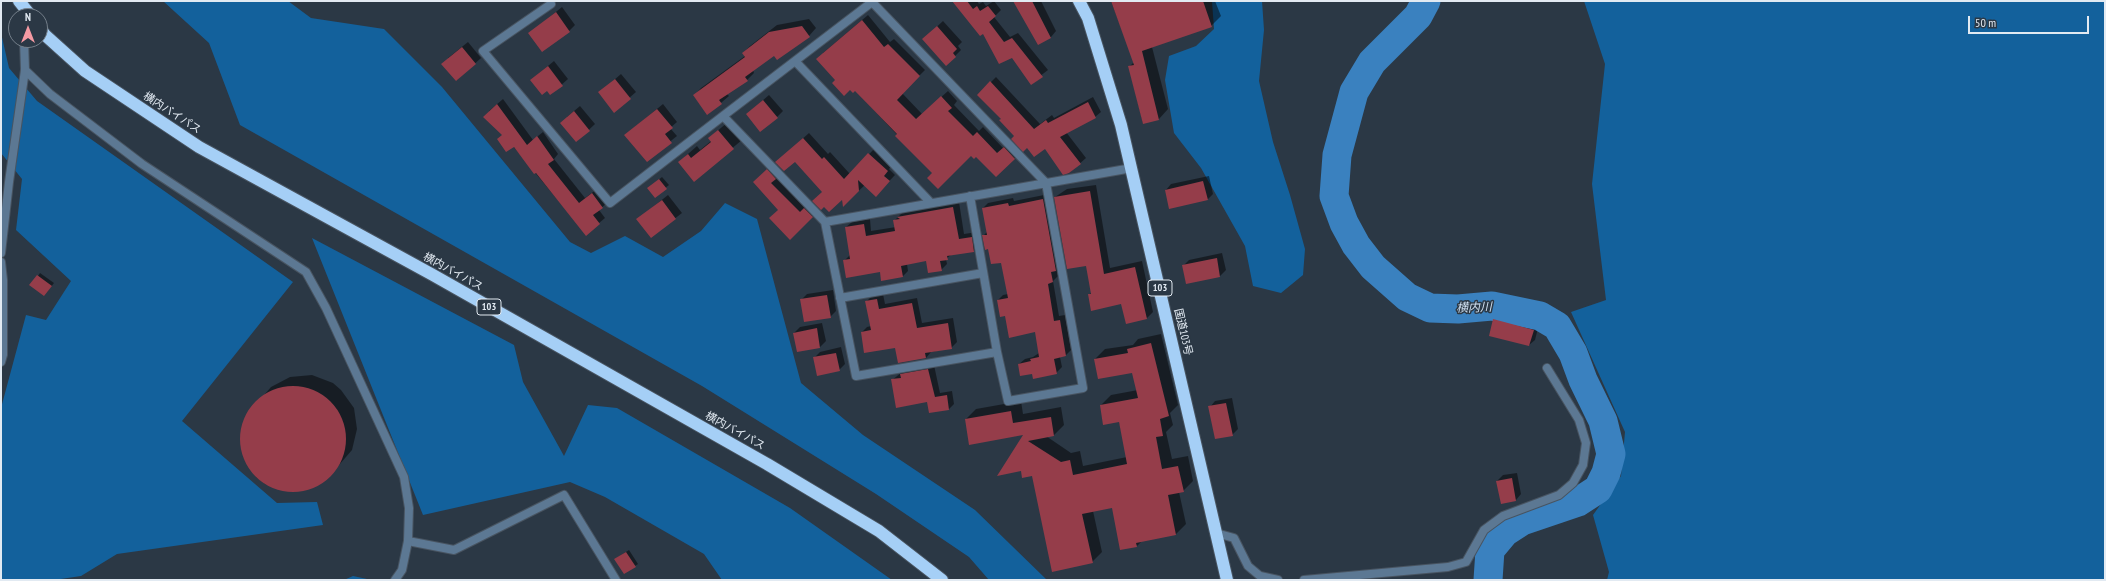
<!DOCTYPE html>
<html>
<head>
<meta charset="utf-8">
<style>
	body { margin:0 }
	#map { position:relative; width:2106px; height:581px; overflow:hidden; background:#2b3845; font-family:"PT Sans Narrow",sans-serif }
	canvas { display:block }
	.frame { position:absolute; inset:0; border:2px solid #e2eaf2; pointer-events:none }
	.north { position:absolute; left:8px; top:8px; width:40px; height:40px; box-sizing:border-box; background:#2b3845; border:1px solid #747f8a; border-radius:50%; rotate:0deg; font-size:11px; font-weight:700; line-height:16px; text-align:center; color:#e2eaf2 }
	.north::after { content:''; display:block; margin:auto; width:14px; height:18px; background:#f49aa3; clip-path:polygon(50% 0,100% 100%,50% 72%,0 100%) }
	.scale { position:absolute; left:1968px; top:16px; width:121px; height:18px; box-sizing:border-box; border:2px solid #e2eaf2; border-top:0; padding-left:5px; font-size:12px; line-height:14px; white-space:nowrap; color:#e2eaf2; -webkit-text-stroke:3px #2b3845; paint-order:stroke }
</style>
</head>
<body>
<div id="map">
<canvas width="2106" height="581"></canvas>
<div class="frame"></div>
<div class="north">N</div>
<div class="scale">50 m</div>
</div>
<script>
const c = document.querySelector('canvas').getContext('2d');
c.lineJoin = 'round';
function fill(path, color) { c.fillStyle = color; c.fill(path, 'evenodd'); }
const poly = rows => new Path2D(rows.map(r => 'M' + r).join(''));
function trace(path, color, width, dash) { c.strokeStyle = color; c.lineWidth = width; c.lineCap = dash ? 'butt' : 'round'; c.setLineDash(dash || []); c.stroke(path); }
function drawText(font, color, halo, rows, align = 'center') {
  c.font = font + ' "PT Sans Narrow","Noto Sans JP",sans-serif'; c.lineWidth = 3; c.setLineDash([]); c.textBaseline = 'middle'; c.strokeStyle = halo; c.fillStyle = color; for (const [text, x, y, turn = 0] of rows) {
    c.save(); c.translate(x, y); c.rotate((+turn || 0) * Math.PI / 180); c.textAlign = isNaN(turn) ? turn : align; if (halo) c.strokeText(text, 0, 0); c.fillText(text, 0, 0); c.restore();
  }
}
fill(poly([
	[163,1,288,1,311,18,384,29,442,87,570,242,591,253,625,236,663,257,701,231,725,203,757,219,801,383,863,435,975,510,1047,580,989,580,969,557,876,494,702,386,240,125,209,43],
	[1212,1,1262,1,1264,30,1259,81,1273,142,1290,195,1305,249,1303,275,1281,293,1253,286,1245,246,1201,168,1174,133,1165,80,1169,56,1196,46,1214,29],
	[1584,1,2105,1,2105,580,1607,580,1609,572,1593,515,1621,476,1625,432,1571,312,1606,300,1592,184,1605,64],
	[1,33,9,68,37,101,293,282,182,421,277,503,317,502,323,525,117,554,81,576,54,580,2,580,1,408,26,315,46,320,71,281,16,230,22,179,1,153],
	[312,238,514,345,523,382,564,456,588,405,617,408,790,508,892,580,722,580,704,554,605,497,570,482,423,515],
	[353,576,367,579,368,580,344,580]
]), '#13619c');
fill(poly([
	[954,1,977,1,979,4,983,2,986,6,994,1,1001,10,994,17,1010,37,1018,33,1048,70,1031,83,1012,56,983,32],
	[1014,1,1041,1,1056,31,1051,37,1038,43],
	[1111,1,1215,1,1221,16,1211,26,1152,47,1168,109,1159,119,1143,123,1129,67,1134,62],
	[562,7,575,25,569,31,530,33],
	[868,15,890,42,894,39,925,70,902,93,922,114,948,91,957,101,954,105,979,131,983,127,1003,148,1010,142,1020,153,996,176,976,156,971,154,933,173,855,90,836,80,823,53],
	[809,19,816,28,809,36,774,55,753,70,754,73,747,80,727,94,729,96,708,114,694,96,701,88,745,56,743,53,750,46,777,25],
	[943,21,962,42,958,46,961,50,946,65,929,34],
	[468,42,481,58,457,80,448,58],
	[554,61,568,79,551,94,547,89,531,80],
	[621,74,636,92,614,111,599,93],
	[996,77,1040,124,1052,115,1054,118,1093,97,1101,112,1095,117,1066,132,1086,158,1069,173,1045,148,1027,147,1015,136,1002,119,978,95],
	[769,95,783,111,777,117,747,114],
	[503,99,533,140,543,132,558,154,554,159,585,198,597,189,608,202,599,210,605,218,586,234,503,134,489,111],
	[663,104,677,122,670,128,677,136,647,160,625,135],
	[580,106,595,124,577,141,567,117],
	[728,122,742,140,694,180,679,162,697,146,700,150,711,141,709,138],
	[809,133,828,154,830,152,850,174,875,148,893,165,889,169,895,175,876,195,865,185,843,205,842,198,823,192,795,160,782,157],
	[773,164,818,211,790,238,779,209,760,176],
	[1209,176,1213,194,1207,200,1166,190,1171,184],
	[662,177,669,185,655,196,651,186],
	[1096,185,1110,268,1142,261,1153,312,1147,318,1122,303,1089,295,1092,292,1087,264,1055,197,1067,189],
	[1049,194,1061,265,1057,269,1058,276,1053,281,1059,316,1065,315,1071,350,1066,355,1060,357,1062,367,1056,373,1032,373,1019,364,1025,359,1033,357,1039,353,1036,331,1005,315,998,300,1003,295,1008,294,1002,262,989,248,983,236,987,232,983,208,988,203,1013,198,1014,201],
	[668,195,682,213,651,237,638,219],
	[959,202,964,234,977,232,979,245,974,251,952,254,946,259,947,264,941,270,927,260,907,264,908,271,903,276,844,261,850,255,846,227,852,222,870,219,871,231,896,227,895,220,904,211],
	[1222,253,1226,270,1220,276,1186,282,1183,266,1189,260],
	[40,273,54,283,47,292,38,276],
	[833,290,836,311,830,317,801,300,807,294],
	[883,294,885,304,917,298,922,323,953,318,957,342,951,348,931,352,926,358,895,347,862,332,867,327,871,326,866,302,872,296],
	[1500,314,1539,324,1535,340,1529,345,1494,320],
	[822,323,826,341,820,347,798,351,794,333,800,327],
	[1161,334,1178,405,1170,413,1173,425,1166,432,1172,459,1188,456,1193,481,1183,491,1179,492,1186,524,1176,534,1142,541,1137,546,1112,506,1093,511,1102,552,1092,562,1053,570,1025,434,966,419,976,409,1021,401,1023,414,1061,407,1064,425,1054,435,1046,436,1071,453,1080,451,1083,466,1127,457,1119,421,1101,405,1111,395,1138,390,1133,372,1095,359,1105,349,1133,345,1138,339],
	[841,347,845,364,839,370,814,358,820,352],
	[934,365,940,393,952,391,954,404,949,409,928,401,892,380,906,369],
	[312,375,333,383,341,390,354,408,357,429,352,450,327,479,307,490,286,491,265,484,256,477,244,459,241,437,246,416,271,387,290,377],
	[1232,398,1238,429,1232,435,1210,407,1215,401],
	[1517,473,1521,494,1516,500,1497,481,1503,475],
	[629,550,638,564,635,566,615,559]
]), '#0007');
trace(poly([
	[1426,1,1418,16,1372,62,1354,92,1337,155,1334,196,1344,223,1356,245,1373,267,1407,297,1430,308,1458,309,1492,306,1540,316,1557,326,1573,353,1583,380,1603,421,1611,454,1606,473,1598,489,1578,502,1522,521,1505,532,1490,550,1488,580]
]), '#3a81bf', 29);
fill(poly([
	[952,1,967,1,973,9,977,6,980,11,988,6,996,16,989,22,1004,42,1012,38,1043,77,1031,85,1012,58,999,64,983,34,980,36],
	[1013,1,1032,1,1051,38,1038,45],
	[1111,1,1203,1,1212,27,1142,51,1159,120,1143,124,1128,66,1134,65],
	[556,12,570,32,542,52,528,33],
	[862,20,884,47,888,44,920,76,897,100,916,119,941,96,952,108,948,111,973,136,977,132,997,153,1004,147,1015,159,996,177,976,157,974,159,971,156,938,189,927,178,932,173,895,136,897,134,855,91,853,93,850,90,844,96,832,83,835,80,816,59],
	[802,26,810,37,777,60,774,56,745,77,748,81,719,100,722,104,707,115,693,95,745,57,742,53,769,32],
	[937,26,957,49,953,53,956,57,946,66,922,39],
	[462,47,476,64,456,81,441,64],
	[548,66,563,86,550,95,547,91,542,95,530,80],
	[615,79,631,99,614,113,598,92],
	[990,81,1034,129,1046,120,1048,123,1088,102,1096,118,1060,137,1081,164,1069,173,1063,175,1045,149,1034,157,1027,148,1023,152,1011,139,1014,136,999,120,1001,119,977,95],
	[763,100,778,118,760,132,746,114],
	[497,104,527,145,537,136,554,160,548,164,579,203,592,193,603,208,593,215,600,224,586,236,536,173,534,174,514,147,506,152,497,139,502,135,483,117],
	[657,109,673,128,665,134,672,143,647,162,624,135],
	[574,111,590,131,576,142,560,123],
	[718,130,734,149,694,182,678,162,688,154,691,158,711,142,708,138],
	[803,138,822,159,824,157,844,179,868,153,888,171,884,176,890,181,876,197,858,180,859,191,843,207,842,200,829,212,824,207,821,210,812,201,822,192,795,162,784,171,775,162],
	[767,169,776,179,771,183,800,212,804,208,813,217,790,240,769,218,778,210,753,182],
	[659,179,667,189,655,198,647,188],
	[1203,181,1208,200,1169,209,1165,190],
	[1090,191,1104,274,1135,267,1147,319,1126,324,1121,304,1091,311,1088,294,1091,294,1086,266,1067,269,1054,197],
	[1043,199,1056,271,1051,272,1053,282,1048,284,1054,321,1060,320,1066,356,1054,359,1057,374,1033,379,1032,374,1020,376,1018,364,1031,361,1030,359,1039,357,1035,332,1009,338,1005,316,1000,317,997,300,1008,298,1001,263,991,264,988,249,985,250,982,235,987,235,982,208,1008,203,1009,206],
	[662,200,676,219,651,238,636,219],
	[953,207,959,239,972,237,974,252,947,256,948,260,940,261,942,271,928,273,926,261,901,266,903,277,881,281,880,272,846,278,843,260,850,259,845,227,864,224,866,236,895,231,893,220,900,219,897,217],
	[1217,258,1220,277,1186,284,1182,265],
	[37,275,52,286,44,296,29,285],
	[827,295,831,318,804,322,800,299],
	[877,299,879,309,912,303,917,328,948,323,952,349,925,353,926,358,898,363,895,348,864,353,861,332,871,330,865,301],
	[1493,319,1534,330,1529,346,1489,336],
	[817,328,820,348,797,352,793,333],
	[1151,343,1169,416,1160,419,1163,436,1156,437,1162,469,1178,466,1184,492,1168,495,1176,535,1136,543,1137,547,1120,550,1112,508,1082,514,1093,563,1052,572,1032,476,1022,478,1021,471,997,476,1023,435,969,445,965,419,1011,411,1013,423,1051,417,1054,436,1028,441,1061,462,1070,460,1073,475,1127,464,1119,422,1103,425,1100,405,1138,398,1132,373,1098,379,1094,359,1128,353,1127,349],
	[836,353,840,371,817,376,813,357],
	[928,369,935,397,947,395,949,410,929,413,927,402,896,408,891,379,901,378,900,374],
	'240 439a53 53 0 1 1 106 0a53 53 0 1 1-106 0Z',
	[1226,403,1233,436,1215,439,1208,406],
	[1512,478,1516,501,1501,504,1496,481],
	[626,552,636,567,624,574,614,559]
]), '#953d4a');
const lane = poly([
	[1216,533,1234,538,1248,566,1260,576,1278,580],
	[408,541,454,550,564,495,616,580],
	[1304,580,1448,567,1466,562,1484,530,1503,516,1559,495,1573,483,1583,465,1586,443,1579,420,1547,368]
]);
const street = poly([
	[551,4,483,51,610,203,723,116,795,61,872,2,1046,183,1083,388,1008,401,997,352,856,376,825,222,723,116],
	[795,61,931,203],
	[25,70,50,94,142,164,306,272,326,308,404,477,409,508,408,541,402,570,395,580],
	[970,196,997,352],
	[825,222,1132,168],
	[1,253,9,182,25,70,24,40],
	[1,262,3,280,3,355,1,362],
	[840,298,983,273]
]);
const highway = poly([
	[19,1,31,16],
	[1079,1,1088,18,1121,125,1227,580],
	[40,28,45,35,85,71,199,147,433,275,767,464,879,531,942,580]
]);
trace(lane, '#485461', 10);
trace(street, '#485461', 10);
trace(highway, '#485461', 14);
trace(lane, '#5c7893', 8);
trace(street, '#5c7893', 8);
trace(highway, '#a5cff6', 12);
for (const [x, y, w] of [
	[1160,288,24],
	[489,307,24]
]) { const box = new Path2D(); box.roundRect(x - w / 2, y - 8, w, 16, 3); c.fillStyle = '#2b3845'; c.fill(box); trace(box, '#e2eaf2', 1); }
drawText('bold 10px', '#e2eaf2', null, [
	["103",1160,288],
	["103",489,307]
]);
drawText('11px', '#e2eaf2', '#2b3845', [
	["横内バイパス",172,113,33],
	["横内バイパス",453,272,29],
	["国道103号",1183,332,77],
	["横内バイパス",735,431,29]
]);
drawText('italic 12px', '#d0e1f2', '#2b3845', [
	["横内川",1474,308,-2]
]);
</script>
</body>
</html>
